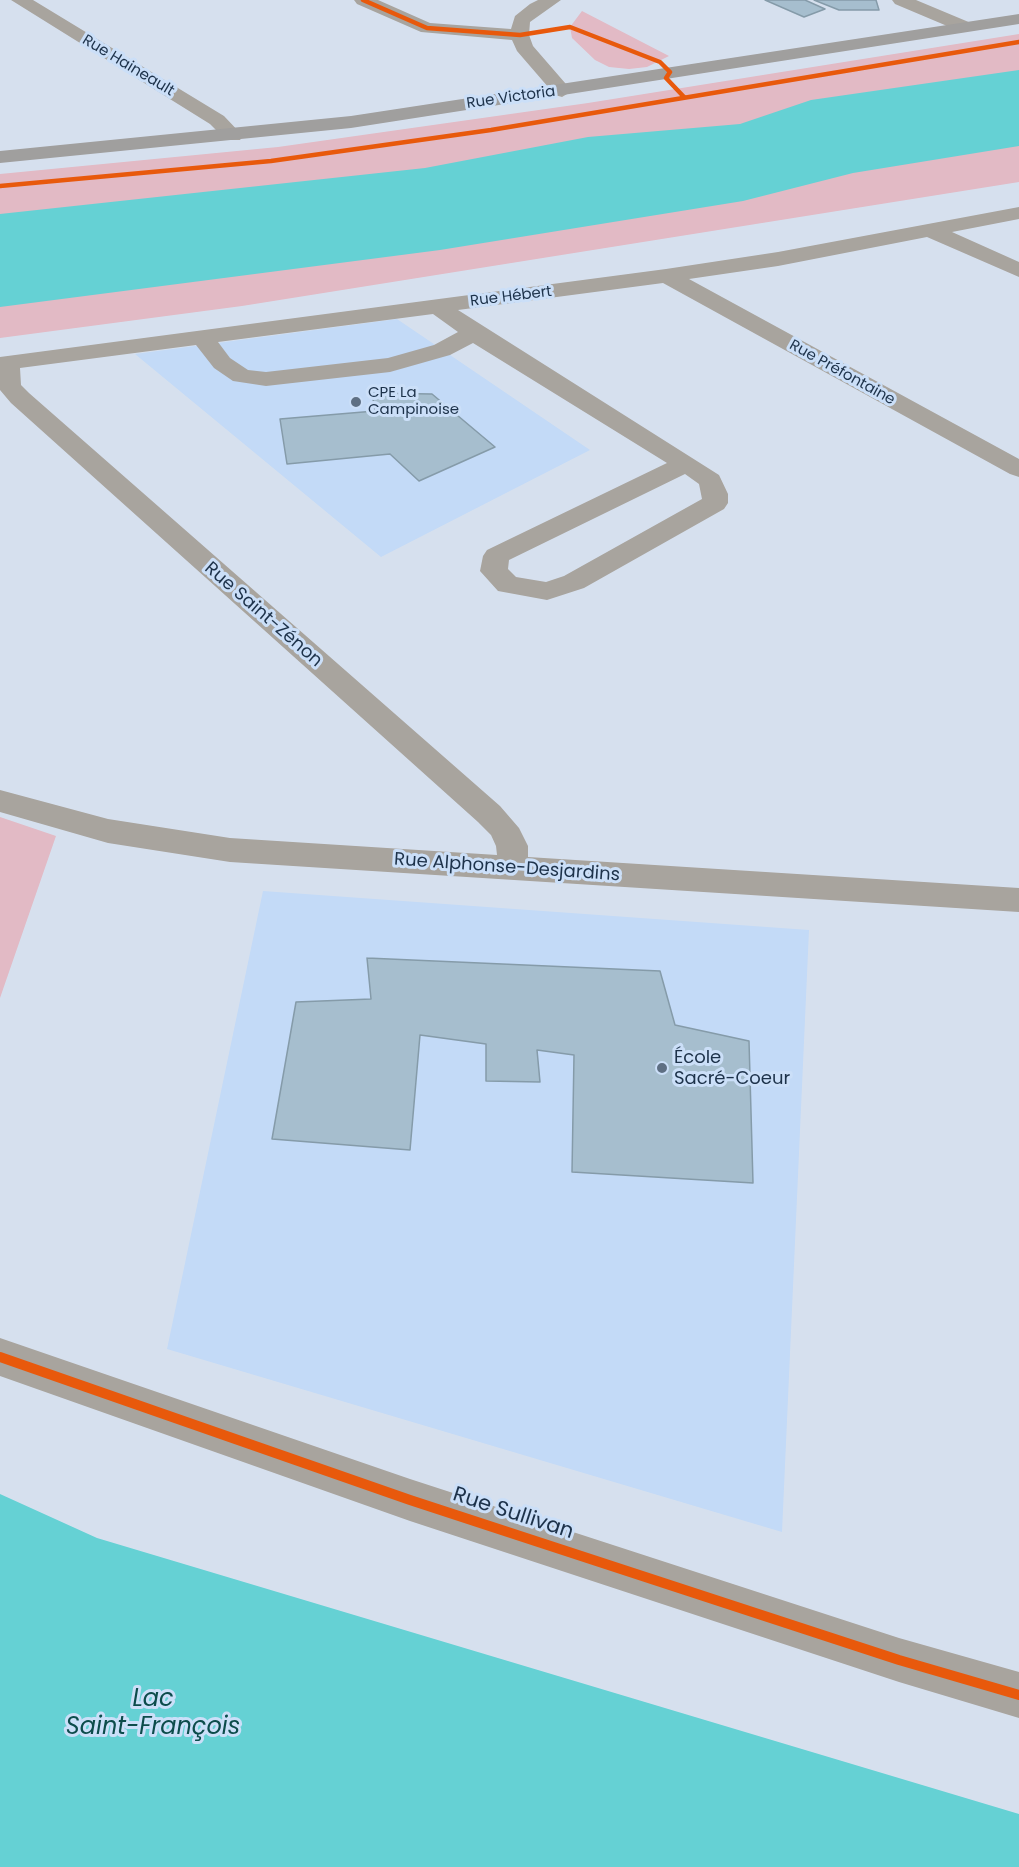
<!DOCTYPE html>
<html>
<head>
<meta charset="utf-8">
<style>
	body { margin:0 }
	canvas { display:block; background:#d6e0ee }
</style>
</head>
<body>
<canvas width="1019" height="1867"></canvas>
<script>
const c = document.querySelector('canvas').getContext('2d');
c.lineJoin = 'round';
function fill(path, color) { c.fillStyle = color; c.fill(path, 'evenodd'); }
const poly = rows => new Path2D(rows.map(r => 'M' + r).join(''));
function trace(path, color, width, dash) { c.strokeStyle = color; c.lineWidth = width; c.lineCap = dash ? 'butt' : 'round'; c.setLineDash(dash || []); c.stroke(path); }
function drawText(font, color, halo, rows, align = 'center') {
  c.font = font + ' Poppins,sans-serif'; c.lineWidth = 6; c.setLineDash([]); c.textBaseline = 'middle'; c.strokeStyle = halo; c.fillStyle = color; for (const [text, x, y, turn = 0] of rows) {
    c.save(); c.translate(x, y); c.rotate((+turn || 0) * Math.PI / 180); c.textAlign = isNaN(turn) ? turn : align; if (halo) c.strokeText(text, 0, 0); c.fillText(text, 0, 0); c.restore();
  }
}
fill(poly([
	[397,319,590,450,381,557,135,354],
	[263,891,809,930,782,1532,167,1349]
]), '#c3daf7');
fill(poly([
	[582,11,669,56,647,67,629,69,609,67,595,60,572,38,570,27],
	[1019,34,1019,182,242,306,0,338,0,174,278,147,588,103],
	[0,817,56,836,0,998]
]), '#e2bac5');
fill(poly([
	[1019,70,1019,146,853,173,743,201,440,250,0,307,0,214,425,168,588,137,740,124,811,100],
	[0,1494,97,1538,1019,1814,1019,1867,0,1867]
]), '#65d1d4');
const building = poly([
	[765,0,805,0,825,9,804,17,765,0],
	[814,0,876,0,879,10,839,10,814,0],
	[372,393,432,394,495,447,419,481,390,454,287,464,280,419,375,411,372,393],
	[367,958,660,971,675,1025,749,1041,753,1183,572,1172,574,1055,537,1050,540,1082,486,1081,486,1044,420,1035,410,1150,272,1139,296,1002,371,999,367,958]
]);
fill(building, '#a6bece');
trace(building, '#859ba9', 1.5);
fill(poly([
	[11,0,33,0,224,116,243,136,240,140,226,140,210,124,11,0],
	[354,0,378,0,430,23,511,29,515,16,530,4,538,0,561,0,530,22,529,35,533,46,572,91,562,97,555,95,517,51,512,40,421,32,357,4,354,0],
	[892,0,916,0,971,23,974,27,965,32,959,31,895,4,892,0],
	[1019,207,1019,219,952,232,1019,262,1019,277,927,237,778,266,689,279,1019,459,1019,477,1010,474,663,283,458,310,719,475,728,494,728,503,724,509,584,588,547,600,498,591,480,571,483,556,487,550,667,463,473,343,450,355,390,372,266,386,233,381,214,368,196,345,20,368,21,385,29,393,500,806,519,828,528,846,528,857,1019,888,1019,912,230,862,108,843,0,812,0,790,108,819,230,838,497,855,496,846,491,835,478,822,11,403,0,390,0,357,666,269,778,252,1019,207],
	[433,314,458,332,434,345,388,358,266,372,248,370,230,358,218,342,433,314],
	[685,474,699,484,702,499,564,576,546,582,516,577,508,569,509,560,685,474],
	[0,1338,410,1479,899,1638,1019,1672,1019,1718,899,1682,410,1521,0,1376,0,1338]
]), '#a8a49e');
fill(poly([
	[1019,14,1019,24,351,128,0,163,0,151,351,116,1019,14]
]), '#a09f9e');
trace(poly([
	[363,0,427,28,520,35,570,27,660,62,670,72,666,78,684,97],
	[0,186,271,161,491,130,1019,42]
]), '#e8590c', 4.5);
trace(poly([
	[0,1357,410,1500,899,1660,1019,1695]
]), '#e8590c', 10);
for (const [x, y, r, color] of [
	[356,402,6,"#5e6f83"],
	[662,1068,6,"#5e6f83"]
]) { const dot = new Path2D(); dot.arc(x, y, r, 0, 2 * Math.PI); c.fillStyle = color; c.fill(dot); trace(dot, '#cbdff8', 2); }
drawText('15px', '#1d324a', '#cbdff8', [
	["Rue Haineault",128,66,31],
	["Rue Victoria",511,98,-8],
	["Rue Hébert",511,297,-7],
	["Rue Préfontaine",842,373,29]
]);
drawText('15px', '#1d324a', '#cbdff8', [
	["CPE La",368,393],
	["Campinoise",368,410]
], 'left');
drawText('18px', '#1d324a', '#cbdff8', [
	["Rue Saint-Zénon",263,615,41],
	["Rue Alphonse-Desjardins",507,868,4]
]);
drawText('18px', '#1d324a', '#cbdff8', [
	["École",674,1058],
	["Sacré-Coeur",674,1079]
], 'left');
drawText('21px', '#1d324a', '#cbdff8', [
	["Rue Sullivan",513,1514,18]
]);
drawText('italic 24px', '#0c4c4b', '#cbdff8', [
	["Lac",153,1700],
	["Saint-François",153,1728]
]);
</script>
</body>
</html>
